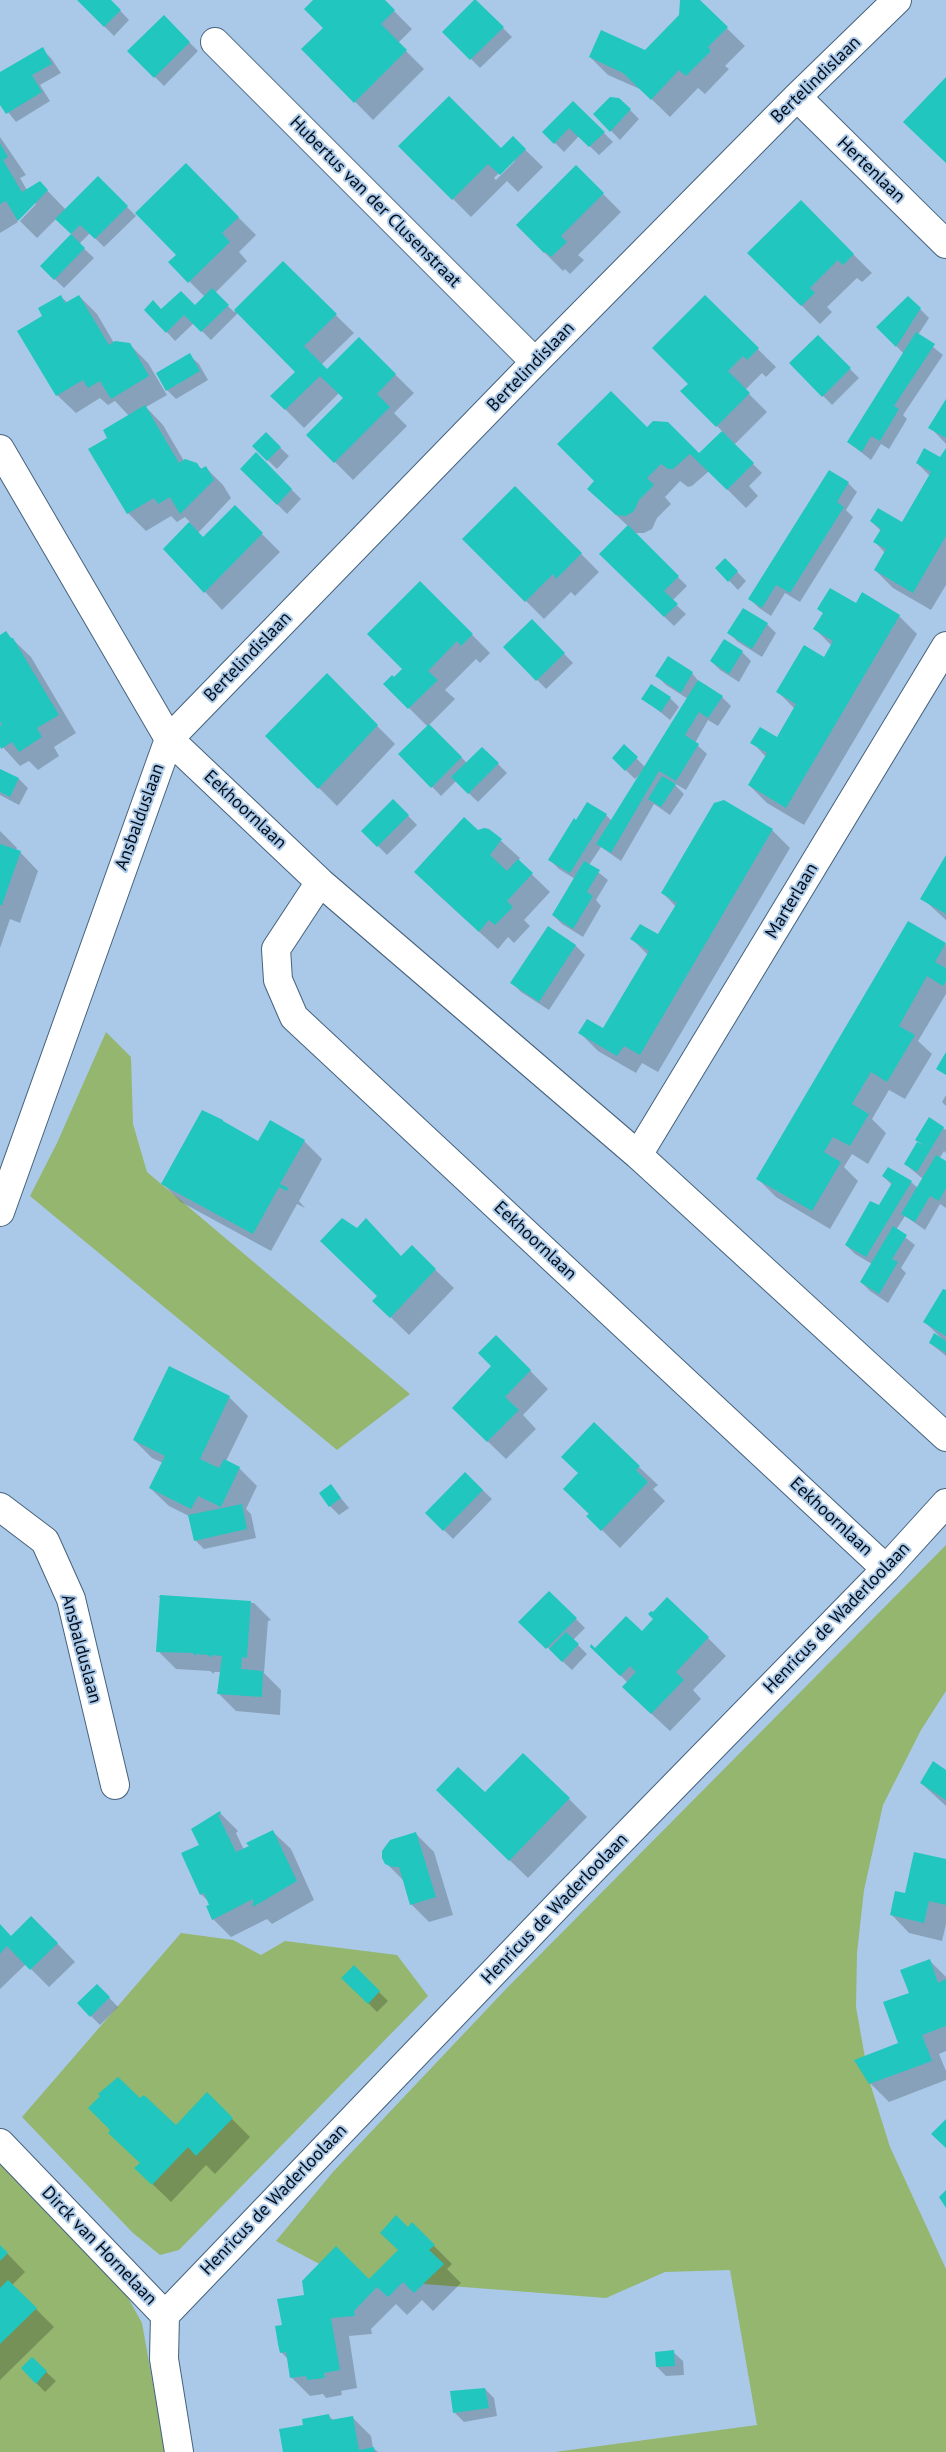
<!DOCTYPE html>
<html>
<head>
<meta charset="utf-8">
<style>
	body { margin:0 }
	canvas { display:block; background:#aac9e8 }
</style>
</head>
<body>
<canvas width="946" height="2452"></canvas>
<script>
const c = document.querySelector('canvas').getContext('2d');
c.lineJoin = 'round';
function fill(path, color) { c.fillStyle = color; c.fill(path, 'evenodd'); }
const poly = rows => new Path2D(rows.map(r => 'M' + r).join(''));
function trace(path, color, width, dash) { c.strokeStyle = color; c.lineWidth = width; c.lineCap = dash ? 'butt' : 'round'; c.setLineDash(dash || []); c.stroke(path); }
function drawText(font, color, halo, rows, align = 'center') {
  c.font = font + ' "PT Sans",sans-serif'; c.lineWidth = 4; c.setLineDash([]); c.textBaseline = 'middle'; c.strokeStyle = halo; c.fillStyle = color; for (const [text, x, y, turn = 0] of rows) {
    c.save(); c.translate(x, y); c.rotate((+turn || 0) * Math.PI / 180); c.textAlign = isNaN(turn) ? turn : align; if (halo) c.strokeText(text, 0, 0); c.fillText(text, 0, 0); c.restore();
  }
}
fill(poly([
	[106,1032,131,1057,133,1124,147,1172,410,1394,337,1450,30,1196,57,1143],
	[946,1545,946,1691,921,1730,883,1805,864,1890,857,1953,856,2007,869,2080,890,2147,946,2269,946,2452,555,2452,757,2425,730,2270,665,2272,606,2298,346,2278,276,2241,333,2172,506,1989],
	[181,1933,233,1940,261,1955,285,1941,397,1955,428,1996,179,2250,160,2255,133,2233,22,2117],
	[0,2159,53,2213,127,2296,142,2323,165,2452,0,2452]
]), '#94b66f');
fill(poly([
	[78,0,110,0,129,20,114,36],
	[315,0,383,0,412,29,398,43,424,69,373,120,303,49,324,28],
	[475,0,512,37,480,68,444,32],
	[682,0,698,0,745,46,725,66,729,69,705,94,698,88,670,117,642,90,608,75,590,57,645,51,680,15],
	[164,17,198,51,164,86,129,51],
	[42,49,51,58,61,73,40,85,50,101,16,122,0,102,0,74],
	[619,99,639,119,620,140,595,114],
	[573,102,613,142,599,155,579,136,564,152,544,132],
	[0,137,26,175,20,178,27,190,40,183,66,210,98,178,136,216,104,247,90,233,79,244,94,258,64,288,41,266,72,234,56,219,37,238,20,221,36,204,35,203,17,221,18,222,0,233],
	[513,138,543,167,518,192,507,181,471,217,400,146,501,150],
	[513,159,515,161,496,180,494,178],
	[186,165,256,235,239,252,247,261,215,293,234,312,283,263,354,333,321,365,327,371,359,339,414,393,394,413,407,426,353,480,308,435,345,398,339,393,304,428,272,396,297,372,238,313,211,340,194,323,175,341,167,332,162,311,195,307,205,297,170,262,178,255],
	[576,167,621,212,578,255,584,260,570,274,565,269,563,271,517,225],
	[801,202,872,273,862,282,857,278,827,307,832,312,820,324,749,253],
	[60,296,68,303,79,296,97,314,114,343,129,344,148,363,167,395,146,407,163,425,184,461,196,464,202,469,205,467,223,485,231,498,198,533,203,539,235,507,280,552,222,610,165,549,190,522,185,517,177,522,171,516,146,531,128,513,90,450,109,439,129,416,115,401,108,405,100,398,76,413,57,395,44,316],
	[705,297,776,367,766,377,762,373,745,390,767,412,734,445,762,473,749,486,758,496,746,508,709,471,692,486,688,487,680,481,665,497,671,504,657,518,652,529,644,533,634,533,687,586,672,601,686,614,674,626,600,554,628,526,588,489,648,429,699,455,723,432,682,391,689,384],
	[908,297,929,318,918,335,943,355,903,415,907,419,889,449,881,444,871,460,848,442,904,354,878,327],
	[818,337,859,378,832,405,791,363],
	[189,355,199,364,208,380,176,399,167,390],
	[946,401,946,444,930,427],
	[266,434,289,456,277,469,253,446],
	[946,450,946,585,931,610,893,588,875,570,885,553,875,542,881,531,871,521,903,523,930,476,917,463,941,459],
	[256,454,301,499,287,514,242,469],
	[848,483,857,492,846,510,853,517,800,602,785,593,771,616,759,608,750,599],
	[515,487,599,572,575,596,571,592,544,619,464,539],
	[725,559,746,581,738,590,717,568],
	[420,582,490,653,480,663,476,659,445,690,455,699,429,725,467,763,482,748,507,773,478,802,456,781,441,796,400,754,428,727,385,684,404,669],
	[856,605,899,616,917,634,804,825,767,803,749,785,766,757,752,742,777,738,795,709,778,692,824,659,832,646,815,629,824,614,819,609],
	[532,621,573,663,546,689,505,647],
	[767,624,776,633,762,657,738,642,729,633],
	[6,633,31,657,76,733,54,747,59,756,38,770,29,761,20,766,0,744,0,637],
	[742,652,751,661,739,682,720,670,711,661],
	[692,673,700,683,722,697,731,706,718,726,708,720,695,743,707,754,686,790,672,782,684,794,670,815,654,804,621,861,601,847,589,865,608,880,596,900,601,906,583,937,562,924,553,915,575,879,559,869,550,860,576,822,606,815,612,821,640,774,635,779,613,758,624,746,645,767,688,699,666,685,657,676],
	[327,675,395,744,337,806,267,736],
	[643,698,670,698,679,707,670,720],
	[0,770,19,779,28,788,19,805,0,795],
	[393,800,417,825,387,855,363,831],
	[489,830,520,858,518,861,550,892,524,920,530,926,514,943,508,937,498,949,433,890,478,832],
	[772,830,790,848,658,1072,642,1063,636,1073,598,1051,580,1033,603,1030,648,955,632,939,659,936,676,907,663,893],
	[0,831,17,848,16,851,20,852,38,871,20,923,10,919,0,948],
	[946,857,946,920,922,898],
	[908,923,946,945,946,994,918,1041,932,1054,905,1099,889,1090,872,1119,886,1133,868,1164,852,1154,844,1167,858,1181,830,1229,776,1197,758,1179],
	[548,927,576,946,585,955,549,1010,521,992,512,983],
	[946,1095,946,1106,942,1102],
	[227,1126,259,1143,304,1141,322,1159,299,1201,305,1208,297,1204,271,1251,181,1202,163,1184],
	[943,1128,946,1130,946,1153,944,1151,939,1159,946,1163,946,1208,940,1204,925,1230,905,1216,896,1230,915,1245,901,1268,906,1273,888,1303,870,1291,861,1282,872,1264,855,1254,846,1245,879,1207,892,1185,883,1176,911,1182,918,1188,923,1179,905,1164,922,1145,917,1140],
	[412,1247,454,1288,409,1335,374,1301,402,1257],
	[946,1292,946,1356,930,1343,941,1338,925,1322],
	[496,1336,548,1389,523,1415,536,1429,506,1459,453,1408,493,1367],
	[170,1368,229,1397,248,1416,226,1461,239,1468,257,1486,246,1509,251,1514,256,1538,204,1549,195,1540,189,1516,169,1506,150,1488,163,1463,152,1458,134,1440],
	[594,1424,658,1485,653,1489,665,1501,620,1548,588,1516,590,1514,580,1474],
	[465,1473,492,1499,453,1539,427,1513],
	[331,1486,349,1508,339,1515,330,1506],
	[549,1592,585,1628,573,1640,587,1654,572,1670,520,1622],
	[158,1596,254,1603,271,1620,268,1621,264,1673,281,1690,280,1715,236,1711,218,1693,221,1672,214,1672,214,1674,210,1671,176,1669,158,1651,162,1600],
	[655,1619,708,1638,726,1656,693,1690,701,1699,670,1731,642,1705,628,1683,595,1650,642,1633],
	[946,1771,946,1806,921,1783],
	[485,1794,569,1799,587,1817,528,1878,456,1808],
	[220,1813,238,1831,236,1833,244,1850,272,1831,291,1849,314,1900,272,1924,267,1919,231,1937,213,1919,209,1902,201,1894,200,1846,192,1829],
	[416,1834,434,1852,453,1915,429,1922,411,1904,404,1881,386,1863],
	[946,1861,946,1924,942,1941,909,1933,891,1914],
	[32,1917,75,1962,49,1987,26,1964,0,1989,0,1926,12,1938],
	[929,1960,946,1977,946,2051,939,2054,946,2071,946,2080,889,2102,870,2083,900,2044,910,1994],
	[354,1967,388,2001,377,2012,343,1978],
	[97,1985,118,2007,100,2025,78,2003],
	[207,2094,250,2137,215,2174,206,2165,171,2202,136,2168],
	[412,2224,452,2264,447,2269,461,2283,433,2311,422,2300,407,2315,396,2304,371,2329,372,2334,349,2336,357,2388,341,2391,342,2395,326,2398,323,2394,310,2396,292,2378,289,2360,281,2352,283,2326,306,2296,369,2280,399,2250],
	[0,2246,25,2272,12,2285,54,2327,0,2380],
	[673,2352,683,2361,684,2375,666,2376,657,2367],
	[32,2359,56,2381,45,2392,22,2368],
	[485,2389,494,2398,497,2416,464,2422,455,2413],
	[329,2416,334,2421,353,2418,371,2436,373,2448,378,2452,284,2452]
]), '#0003');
fill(poly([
	[77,0,111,0,121,10,104,27],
	[313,0,385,0,395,10,381,24,407,50,354,103,301,49,323,28,304,9],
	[474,0,476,0,504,27,470,60,442,32],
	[680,0,700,0,728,27,708,47,711,51,686,76,679,70,651,100,623,73,589,57,601,30,645,50,679,15],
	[164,15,190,42,154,78,127,51],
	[43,47,52,64,32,75,42,92,6,114,0,105,0,72],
	[946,77,946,163,903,122],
	[449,96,501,148,513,136,526,149,500,175,488,164,452,200,398,146],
	[610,97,619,98,631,109,610,132,593,114],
	[573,101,605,132,589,147,569,128,554,144,542,132],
	[0,143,8,157,3,160,22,192,40,181,48,190,18,221,6,201,0,204],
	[186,163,239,217,222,233,230,242,188,283,168,262,176,255,135,213],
	[576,165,604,193,561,236,567,242,551,257,546,252,544,253,516,225],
	[98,176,128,206,95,239,80,225,71,234,55,219],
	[801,200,854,254,843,265,838,260,810,288,815,293,801,306,747,253],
	[71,234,85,248,54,280,40,266],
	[283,261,337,314,304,346,327,369,359,337,396,374,377,394,390,407,334,463,306,435,343,398,320,376,285,410,270,396,295,372,234,310],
	[212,288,229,305,201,332,184,315,166,333,144,310,153,300,161,309,181,291,195,305],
	[61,295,65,303,79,295,109,345,115,341,130,343,149,376,111,399,100,381,88,388,83,380,56,396,17,331,42,316,38,308],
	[705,295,759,348,747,360,743,356,728,371,750,393,716,427,680,391,688,384,652,348],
	[908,296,921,308,896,347,876,327],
	[916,332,935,344,894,406,899,409,880,441,871,436,862,452,847,442],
	[818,335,851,368,822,397,789,363],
	[190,353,200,371,166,391,156,373],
	[611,391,647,427,653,421,668,422,699,453,722,431,754,463,727,490,690,454,673,469,668,469,661,464,647,478,654,485,639,500,634,511,626,516,616,515,587,489,594,481,557,444],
	[946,399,946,438,928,428],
	[145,405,179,463,185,459,197,463,201,469,206,466,214,480,180,514,170,497,158,504,154,498,127,514,88,449,107,438,103,430],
	[266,432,281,447,267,461,252,446],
	[924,448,940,457,946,448,946,536,913,593,874,570,886,549,873,542,881,529,870,521,878,508,902,522,931,472,916,463],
	[256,452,292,489,277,505,240,469],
	[829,470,849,482,837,502,844,507,790,593,776,585,762,608,748,599],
	[515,486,582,553,556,579,553,574,525,602,462,539],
	[235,505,263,533,204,593,163,549,189,522,203,537],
	[628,525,679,576,664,591,678,604,664,617,599,554],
	[725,558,738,571,728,582,715,568],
	[420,581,473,634,461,646,457,641,428,671,438,680,408,709,383,684,392,675,394,677,402,669,367,634],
	[830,588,856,603,862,592,900,615,786,808,748,785,767,753,750,743,760,727,777,737,796,704,776,692,804,645,824,657,833,641,813,629,823,613,817,609],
	[743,608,768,623,752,649,727,633],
	[532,619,565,653,536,681,503,647],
	[6,631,11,638,13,638,59,715,37,728,42,737,19,752,12,742,1,749,0,746,0,726,2,725,0,721,0,635],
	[724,639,743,651,729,674,710,661],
	[668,656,693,672,681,693,655,676],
	[327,673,378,725,318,789,265,736],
	[698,680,723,696,708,718,699,712,685,735,699,744,676,781,659,771,611,853,596,844],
	[651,684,671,697,661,712,641,699],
	[429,724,462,757,431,788,398,754],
	[624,744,638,757,625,771,612,758],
	[482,747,499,763,468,794,451,777],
	[0,769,19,778,10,797,0,792],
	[662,776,676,784,661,807,648,799],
	[393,799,409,815,377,847,361,831],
	[724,800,773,829,640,1055,624,1046,617,1056,578,1033,587,1019,603,1028,649,951,630,939,640,924,658,934,677,903,661,893,714,803],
	[587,802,607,814,570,873,548,860,574,818,576,820],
	[464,817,478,830,484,828,489,829,502,839,490,855,507,871,518,859,533,873,507,901,513,907,495,925,489,920,479,932,414,872],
	[0,844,21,851,2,905,0,905],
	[946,855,946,914,920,899],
	[584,861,600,870,587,892,593,896,573,929,552,915],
	[908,921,946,943,935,962,946,968,946,981,943,986,927,976,899,1026,915,1035,887,1082,871,1072,852,1104,869,1114,850,1146,833,1137,824,1152,841,1162,812,1211,756,1179],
	[548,926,576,945,539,1002,510,983],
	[946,1052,946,1075,936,1069],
	[202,1110,223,1120,223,1121,258,1141,270,1120,305,1140,280,1184,288,1188,287,1191,279,1187,253,1234,161,1184],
	[929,1117,944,1127,917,1172,904,1164,917,1142,927,1147,915,1140],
	[936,1155,946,1161,946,1188,939,1201,930,1196,915,1222,901,1214],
	[888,1167,912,1181,866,1257,845,1245,870,1201,879,1205,892,1183,882,1176],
	[342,1218,357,1228,366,1218,401,1256,412,1245,436,1269,390,1318,372,1301,377,1296,320,1241],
	[893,1226,907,1235,892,1259,898,1262,879,1294,860,1282],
	[943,1289,946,1290,946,1336,923,1322],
	[934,1333,946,1341,946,1353,929,1343],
	[496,1335,531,1370,505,1397,519,1410,487,1442,452,1408,491,1366,478,1353],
	[169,1366,230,1396,200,1459,219,1468,224,1459,240,1467,221,1507,198,1496,191,1509,149,1488,165,1456,133,1440],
	[594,1422,640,1466,636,1470,648,1482,601,1531,586,1516,589,1514,563,1489,578,1473,561,1457],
	[465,1472,483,1490,443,1531,425,1513],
	[331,1484,341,1498,329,1507,319,1493],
	[242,1504,247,1529,194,1541,188,1515],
	[549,1591,577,1618,546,1649,518,1622],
	[160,1595,251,1601,247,1658,242,1657,241,1669,263,1671,262,1697,217,1694,222,1656,212,1655,212,1657,208,1656,209,1655,196,1654,195,1656,193,1653,156,1652],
	[667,1597,709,1637,676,1672,684,1680,651,1714,622,1687,636,1672,630,1666,620,1676,590,1647,591,1644,595,1648,626,1616,642,1631,653,1619,648,1614,651,1611,653,1612],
	[566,1632,579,1644,562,1662,549,1649],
	[523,1753,570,1798,509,1861,436,1790,458,1767,485,1792],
	[933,1761,946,1770,946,1800,920,1783],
	[220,1811,221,1814,218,1815,236,1852,249,1846,246,1843,273,1830,297,1881,253,1907,253,1899,212,1920,206,1906,209,1905,204,1893,200,1895,181,1853,199,1845,191,1829],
	[416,1832,436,1897,410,1905,399,1867,392,1867,385,1864,382,1858,382,1851,390,1840],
	[914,1852,946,1859,946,1905,929,1901,924,1923,890,1915,895,1891,905,1893],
	[31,1916,58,1943,30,1970,7,1946,0,1954,0,1924,11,1936],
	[930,1959,938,1983,946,1979,946,2026,922,2035,932,2061,869,2084,854,2060,898,2043,883,2002,909,1993,900,1970],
	[354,1965,380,1991,368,2004,341,1978],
	[97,1984,110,1997,90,2017,77,2003],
	[118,2077,140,2098,144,2095,176,2125,207,2092,233,2118,196,2156,188,2147,152,2185,134,2168,140,2163,108,2133,110,2130,88,2108,100,2096,98,2094],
	[946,2119,946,2148,931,2134],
	[946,2190,946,2208,939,2197],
	[396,2215,408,2227,412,2222,435,2245,429,2250,444,2264,414,2293,403,2282,388,2297,377,2287,354,2311,355,2316,331,2318,340,2370,324,2373,325,2378,307,2380,306,2376,290,2378,286,2352,280,2353,278,2344,275,2326,282,2325,277,2299,304,2295,302,2281,336,2246,369,2279,398,2250,380,2233],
	[0,2245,8,2253,0,2261],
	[8,2280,37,2308,0,2344,0,2288],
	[674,2350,675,2366,656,2367,655,2352],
	[32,2357,47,2371,36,2384,21,2368],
	[485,2388,489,2408,453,2413,450,2391],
	[329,2414,330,2420,353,2416,359,2450,374,2447,375,2452,283,2452,279,2429,303,2425,302,2419]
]), '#21c6be');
const minor = poly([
	[897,0,797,97,535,362,169,739,320,882,638,1155,946,1437],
	[215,42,535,362],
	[797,97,946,244],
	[0,449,169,739,0,1212],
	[320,882,276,949,278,980,294,1017,886,1569],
	[638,1155,946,646],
	[0,1507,45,1541,71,1599,115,1785],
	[0,2143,165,2315,164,2359,179,2452],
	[165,2315,562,1901,886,1569,946,1503]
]);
trace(minor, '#46627d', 30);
trace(minor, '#fff', 28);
drawText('18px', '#040d18', '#aac9e8', [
	["Bertelindislaan",816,80,-44],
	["Hertenlaan",871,170,44],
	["Hubertus van der Clusenstraat",375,202,45],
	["Bertelindislaan",531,367,-46],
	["Bertelindislaan",248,657,-46],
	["Eekhoornlaan",245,810,43],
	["Ansbalduslaan",140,817,-70],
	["Marterlaan",792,901,-59],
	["Eekhoornlaan",535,1241,43],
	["Eekhoornlaan",831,1517,43],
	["Henricus de Waderloolaan",837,1618,-46],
	["Ansbalduslaan",81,1649,75],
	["Henricus de Waderloolaan",555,1909,-46],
	["Henricus de Waderloolaan",274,2200,-46],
	["Dirck van Hornelaan",99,2246,46]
]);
</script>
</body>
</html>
